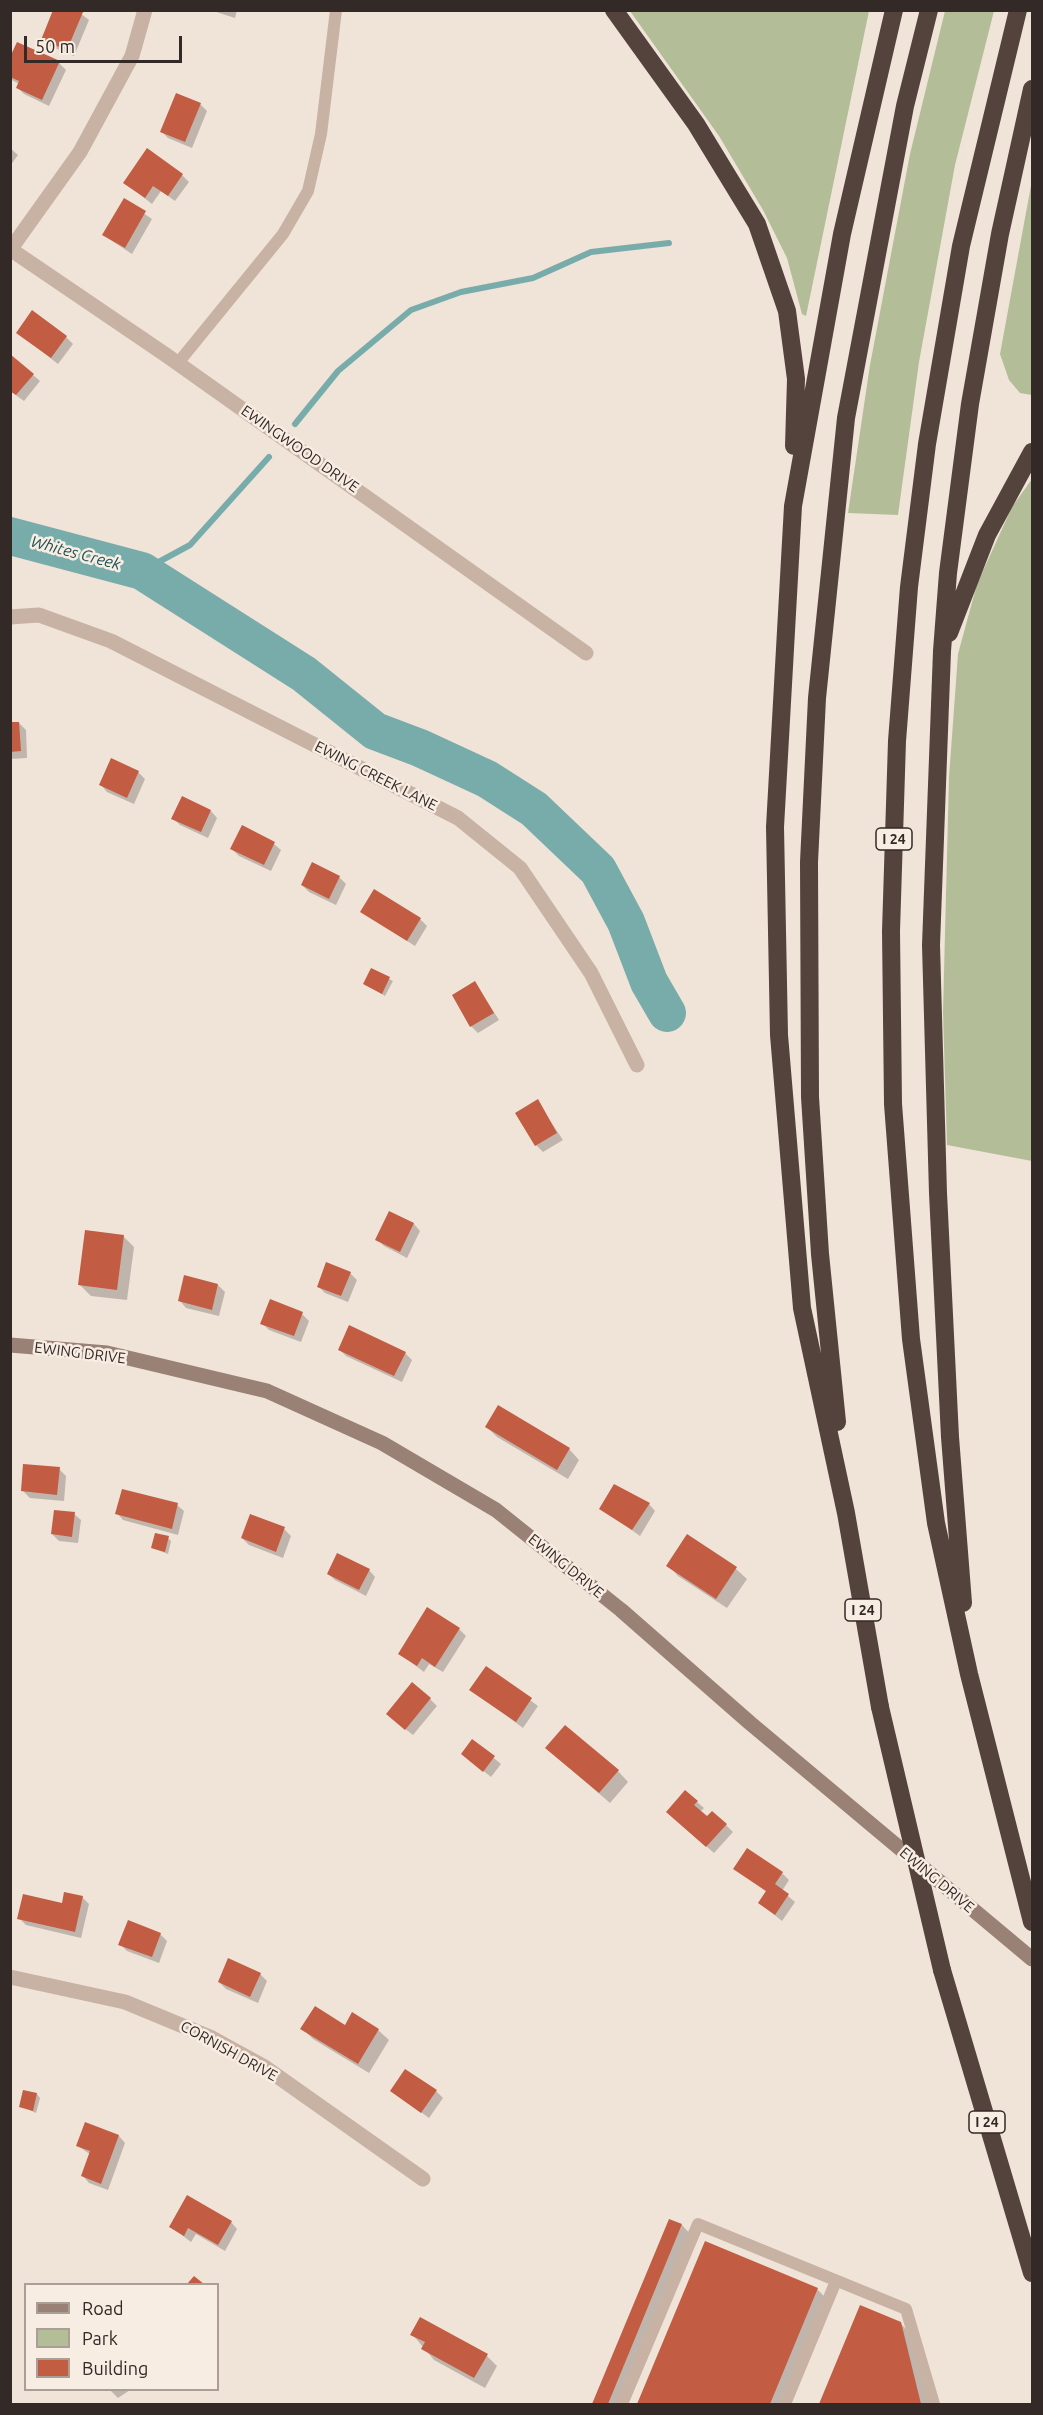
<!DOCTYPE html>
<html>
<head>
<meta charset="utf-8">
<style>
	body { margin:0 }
	#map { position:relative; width:1043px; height:2415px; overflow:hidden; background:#f0e3d8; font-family:Ubuntu,sans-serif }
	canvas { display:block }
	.frame { position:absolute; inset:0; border:12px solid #332926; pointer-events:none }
	.legend { position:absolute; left:24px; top:2283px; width:195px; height:108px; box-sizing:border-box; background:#f8ede3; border:2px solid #a99f97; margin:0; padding:8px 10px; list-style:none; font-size:18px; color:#332926 }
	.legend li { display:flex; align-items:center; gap:12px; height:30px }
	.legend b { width:30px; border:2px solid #a99f97 }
	.scale { position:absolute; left:24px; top:36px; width:158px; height:27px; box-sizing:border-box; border:3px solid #332926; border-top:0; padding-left:8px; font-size:18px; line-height:21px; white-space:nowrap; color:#332926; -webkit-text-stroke:4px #f8ede3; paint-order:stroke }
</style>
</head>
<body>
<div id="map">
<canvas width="1043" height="2415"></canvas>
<div class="frame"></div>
<ul class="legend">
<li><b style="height:8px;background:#9a8176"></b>Road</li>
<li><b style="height:16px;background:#b3be98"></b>Park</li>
<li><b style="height:16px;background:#c25c43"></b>Building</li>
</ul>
<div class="scale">50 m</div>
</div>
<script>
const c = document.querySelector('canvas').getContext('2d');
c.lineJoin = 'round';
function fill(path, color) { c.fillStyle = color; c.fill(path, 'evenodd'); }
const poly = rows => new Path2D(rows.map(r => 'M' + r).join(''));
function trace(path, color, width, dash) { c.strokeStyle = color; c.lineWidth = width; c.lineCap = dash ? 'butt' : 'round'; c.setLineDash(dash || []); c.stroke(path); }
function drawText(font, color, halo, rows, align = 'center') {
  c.font = font + ' Ubuntu,sans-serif'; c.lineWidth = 5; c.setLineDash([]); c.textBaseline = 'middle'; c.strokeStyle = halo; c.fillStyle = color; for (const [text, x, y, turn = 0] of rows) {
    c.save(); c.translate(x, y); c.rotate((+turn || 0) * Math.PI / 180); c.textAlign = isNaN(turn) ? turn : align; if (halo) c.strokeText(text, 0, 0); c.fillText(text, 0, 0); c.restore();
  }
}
fill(poly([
	[630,11,869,11,806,316,802,314,787,258,763,210,719,136],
	[945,11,994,11,955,165,919,362,898,515,848,513,870,365,910,154],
	[1032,180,1032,395,1020,393,1009,380,1000,354],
	[1032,479,1032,1161,947,1145,943,1012,949,777,958,654,977,584,1012,507]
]), '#b3be98');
fill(poly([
	[55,10,76,10,89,20,74,56,50,46,43,39],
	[210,10,237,10,235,18],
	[18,44,59,63,66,70,49,106,24,94,17,87,19,84,10,79,10,60],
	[200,104,207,111,192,148,168,138,161,131],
	[10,148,18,155,10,166],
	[182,175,189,182,175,201,161,191,152,204,125,183],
	[124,200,152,219,132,254,103,235],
	[18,333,66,337,73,344,58,364],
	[33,375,40,381,24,401,10,391],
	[19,723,26,730,27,758,10,759,10,724],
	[138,772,145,779,134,804,107,792,101,785],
	[211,811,217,818,208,838,180,825,173,818],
	[243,827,274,844,281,850,271,871,239,856,232,849],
	[339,877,346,884,336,905,309,892,302,885],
	[362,912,420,919,427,926,415,946],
	[372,970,393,981,385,996,365,984],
	[475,983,499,1020,478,1033,471,1026],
	[537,1101,563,1140,543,1152,536,1145],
	[390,1213,414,1224,420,1231,407,1258,384,1246,377,1239],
	[123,1236,134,1247,127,1300,91,1296,80,1285],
	[350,1273,357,1280,348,1302,325,1293,318,1286],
	[218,1285,225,1292,219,1316,186,1308,180,1301],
	[302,1314,309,1321,301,1342,269,1330,262,1323],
	[340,1350,405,1353,412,1360,402,1382,346,1356],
	[487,1427,569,1449,579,1460,568,1479,497,1437],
	[59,1469,66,1476,64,1501,30,1498,23,1491],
	[649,1504,655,1511,640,1536,601,1508],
	[177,1505,184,1511,178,1535,123,1520,117,1513],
	[74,1514,81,1520,78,1543,59,1541,52,1534],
	[284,1529,291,1536,283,1558,249,1545,242,1538],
	[687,1536,736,1569,747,1579,727,1608,678,1576,668,1565],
	[168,1538,171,1541,168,1554,152,1548],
	[369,1570,375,1577,366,1596,335,1580,328,1574],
	[459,1629,466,1636,443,1672,429,1664,424,1672,400,1654],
	[487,1668,538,1706,523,1728,471,1690],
	[430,1699,437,1706,413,1735,395,1721],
	[473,1741,501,1764,491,1777,470,1760],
	[558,1758,618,1771,628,1782,610,1803],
	[697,1802,704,1808,700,1812,707,1818,726,1825,733,1832,714,1853,675,1819],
	[735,1869,782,1873,789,1880,782,1891,795,1902,782,1921,760,1903,767,1892],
	[82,1897,89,1904,81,1938,26,1925,19,1918],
	[160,1934,167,1941,159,1963,127,1951,120,1944],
	[260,1974,267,1981,258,2003,226,1989,219,1982],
	[345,2027,378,2030,389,2040,369,2073,313,2039,302,2028],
	[392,2091,436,2091,443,2098,429,2118],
	[37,2094,40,2098,36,2113,21,2106],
	[86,2124,119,2136,125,2143,108,2190,89,2183,83,2176,91,2155,78,2146],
	[670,2221,682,2225,692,2236,623,2404,594,2404],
	[231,2222,237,2229,225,2251,196,2234,191,2242,171,2227],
	[706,2243,817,2289,831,2303,790,2404,639,2404],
	[861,2307,900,2323,915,2338,931,2404,821,2404],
	[412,2334,487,2356,497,2366,485,2388,434,2360],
	[110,2390,130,2390,118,2398]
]), '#0003');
trace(poly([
	[295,424,338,371,411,310,461,292,533,278,591,252,669,243],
	[142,571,190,545,269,457]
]), '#78acab', 6);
trace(poly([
	[10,536,142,571,304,674,375,731,420,748,487,779,534,809,598,870,626,922,649,982,667,1013]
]), '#78acab', 38);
fill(poly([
	[53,10,83,12,67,50,41,40],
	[17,42,60,61,42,100,16,88,19,81,10,77,10,57],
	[176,93,201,103,185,142,160,132],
	[147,148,183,174,168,196,153,186,145,198,123,183],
	[124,198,146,211,125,248,102,235],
	[32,310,67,336,51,358,16,333],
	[10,354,34,374,16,395,10,391],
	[10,722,19,722,21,751,10,752],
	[111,758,139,771,127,798,99,785],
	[182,796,211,810,201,832,171,819],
	[242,825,275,842,264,865,230,849],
	[312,862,340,876,329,899,301,885],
	[374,889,421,918,407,941,360,912],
	[371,968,390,977,382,994,363,984],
	[475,981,494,1013,470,1027,452,995],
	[538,1099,557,1133,535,1146,515,1113],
	[389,1211,414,1223,400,1252,375,1240],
	[85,1230,124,1235,117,1290,78,1285],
	[326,1262,351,1272,341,1296,317,1287],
	[184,1275,218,1284,212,1310,178,1301],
	[270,1299,303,1312,294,1336,260,1324],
	[349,1325,406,1352,394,1376,338,1350],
	[498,1405,570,1448,557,1470,485,1427],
	[23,1464,60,1467,57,1495,21,1491],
	[614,1484,650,1503,632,1530,599,1509],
	[122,1489,178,1503,172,1529,115,1514],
	[54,1510,75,1512,72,1537,51,1534],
	[250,1514,285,1527,276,1552,241,1538],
	[155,1533,169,1536,165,1552,151,1548],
	[687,1534,737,1567,716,1599,666,1566],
	[337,1553,370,1569,359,1590,327,1574],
	[427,1607,460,1628,435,1667,422,1658,417,1666,398,1654],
	[486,1666,532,1698,516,1722,469,1690],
	[412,1682,431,1698,405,1730,386,1714],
	[565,1725,619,1770,599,1793,545,1748],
	[472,1739,495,1756,483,1772,461,1754],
	[685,1790,698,1801,694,1805,707,1816,712,1811,727,1824,706,1847,666,1812],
	[747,1848,783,1872,775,1884,789,1894,775,1915,758,1903,766,1891,733,1869],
	[64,1892,83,1896,75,1932,17,1919,23,1894,62,1903],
	[128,1920,161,1933,152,1957,118,1945],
	[228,1958,261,1973,250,1997,218,1982],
	[315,2006,345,2025,352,2012,379,2029,358,2064,300,2029],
	[405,2069,437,2090,421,2113,390,2091],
	[23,2090,37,2093,33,2111,19,2107],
	[85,2122,119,2135,101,2184,81,2176,90,2151,76,2146],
	[187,2195,232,2221,218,2245,188,2228,184,2236,169,2227],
	[669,2219,682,2224,608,2404,592,2404],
	[705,2241,818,2288,770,2404,637,2404],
	[194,2276,204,2284,187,2284],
	[860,2305,901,2322,921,2404,819,2404],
	[420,2317,488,2354,474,2378,421,2349,425,2342,410,2335]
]), '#c25c43');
trace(poly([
	[178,363,283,234,308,191,321,134,336,10],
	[622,2404,698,2224,906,2309,934,2404],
	[785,2404,836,2281]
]), '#c7b2a4', 12);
trace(poly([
	[10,249,166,355,586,653],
	[10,250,80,152,132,56,145,10],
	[10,617,39,615,111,641,458,818,520,868,591,973,637,1065],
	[10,1977,125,2002,212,2038,263,2066,423,2179]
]), '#c7b2a4', 15);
trace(poly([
	[10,1345,107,1353,267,1391,382,1443,496,1510,621,1610,750,1723,1032,1959]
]), '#9a8176', 15);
trace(poly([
	[614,10,696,124,757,224,787,311,796,379,794,446],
	[1018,10,961,246,927,444,909,587,897,741,891,931,893,1104,911,1339,936,1523,969,1674,1032,1922],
	[949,633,987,535,1032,452],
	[837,1422,820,1254,810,1097,809,862,817,698,846,418,905,106,929,10],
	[963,1603,950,1437,938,1193,931,945,942,651,948,573,970,404,1000,234,1032,89],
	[880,1707,846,1513,802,1308,779,1035,775,827,793,506,842,234,894,10],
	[942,1970,1032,2273]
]), '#54433d', 18);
trace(poly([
	[880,1707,942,1970]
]), '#54433d', 18);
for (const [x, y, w] of [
	[894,839,36],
	[863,1610,36],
	[987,2122,36]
]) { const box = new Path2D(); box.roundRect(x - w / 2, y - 11, w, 22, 4.5); c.fillStyle = '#f8ede3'; c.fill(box); trace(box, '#332926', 1.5); }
drawText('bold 14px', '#332926', null, [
	["I 24",894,839],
	["I 24",863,1610],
	["I 24",987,2122]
]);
drawText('15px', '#332926', '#f8ede3', [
	["EWINGWOOD DRIVE",300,449,35],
	["EWING CREEK LANE",376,776,27],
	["EWING DRIVE",80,1353,7],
	["EWING DRIVE",566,1566,39],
	["EWING DRIVE",937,1880,40],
	["CORNISH DRIVE",229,2051,29]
]);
drawText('italic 16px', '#1d5253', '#f8ede3', [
	["Whites Creek",76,553,15]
]);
</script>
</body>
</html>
